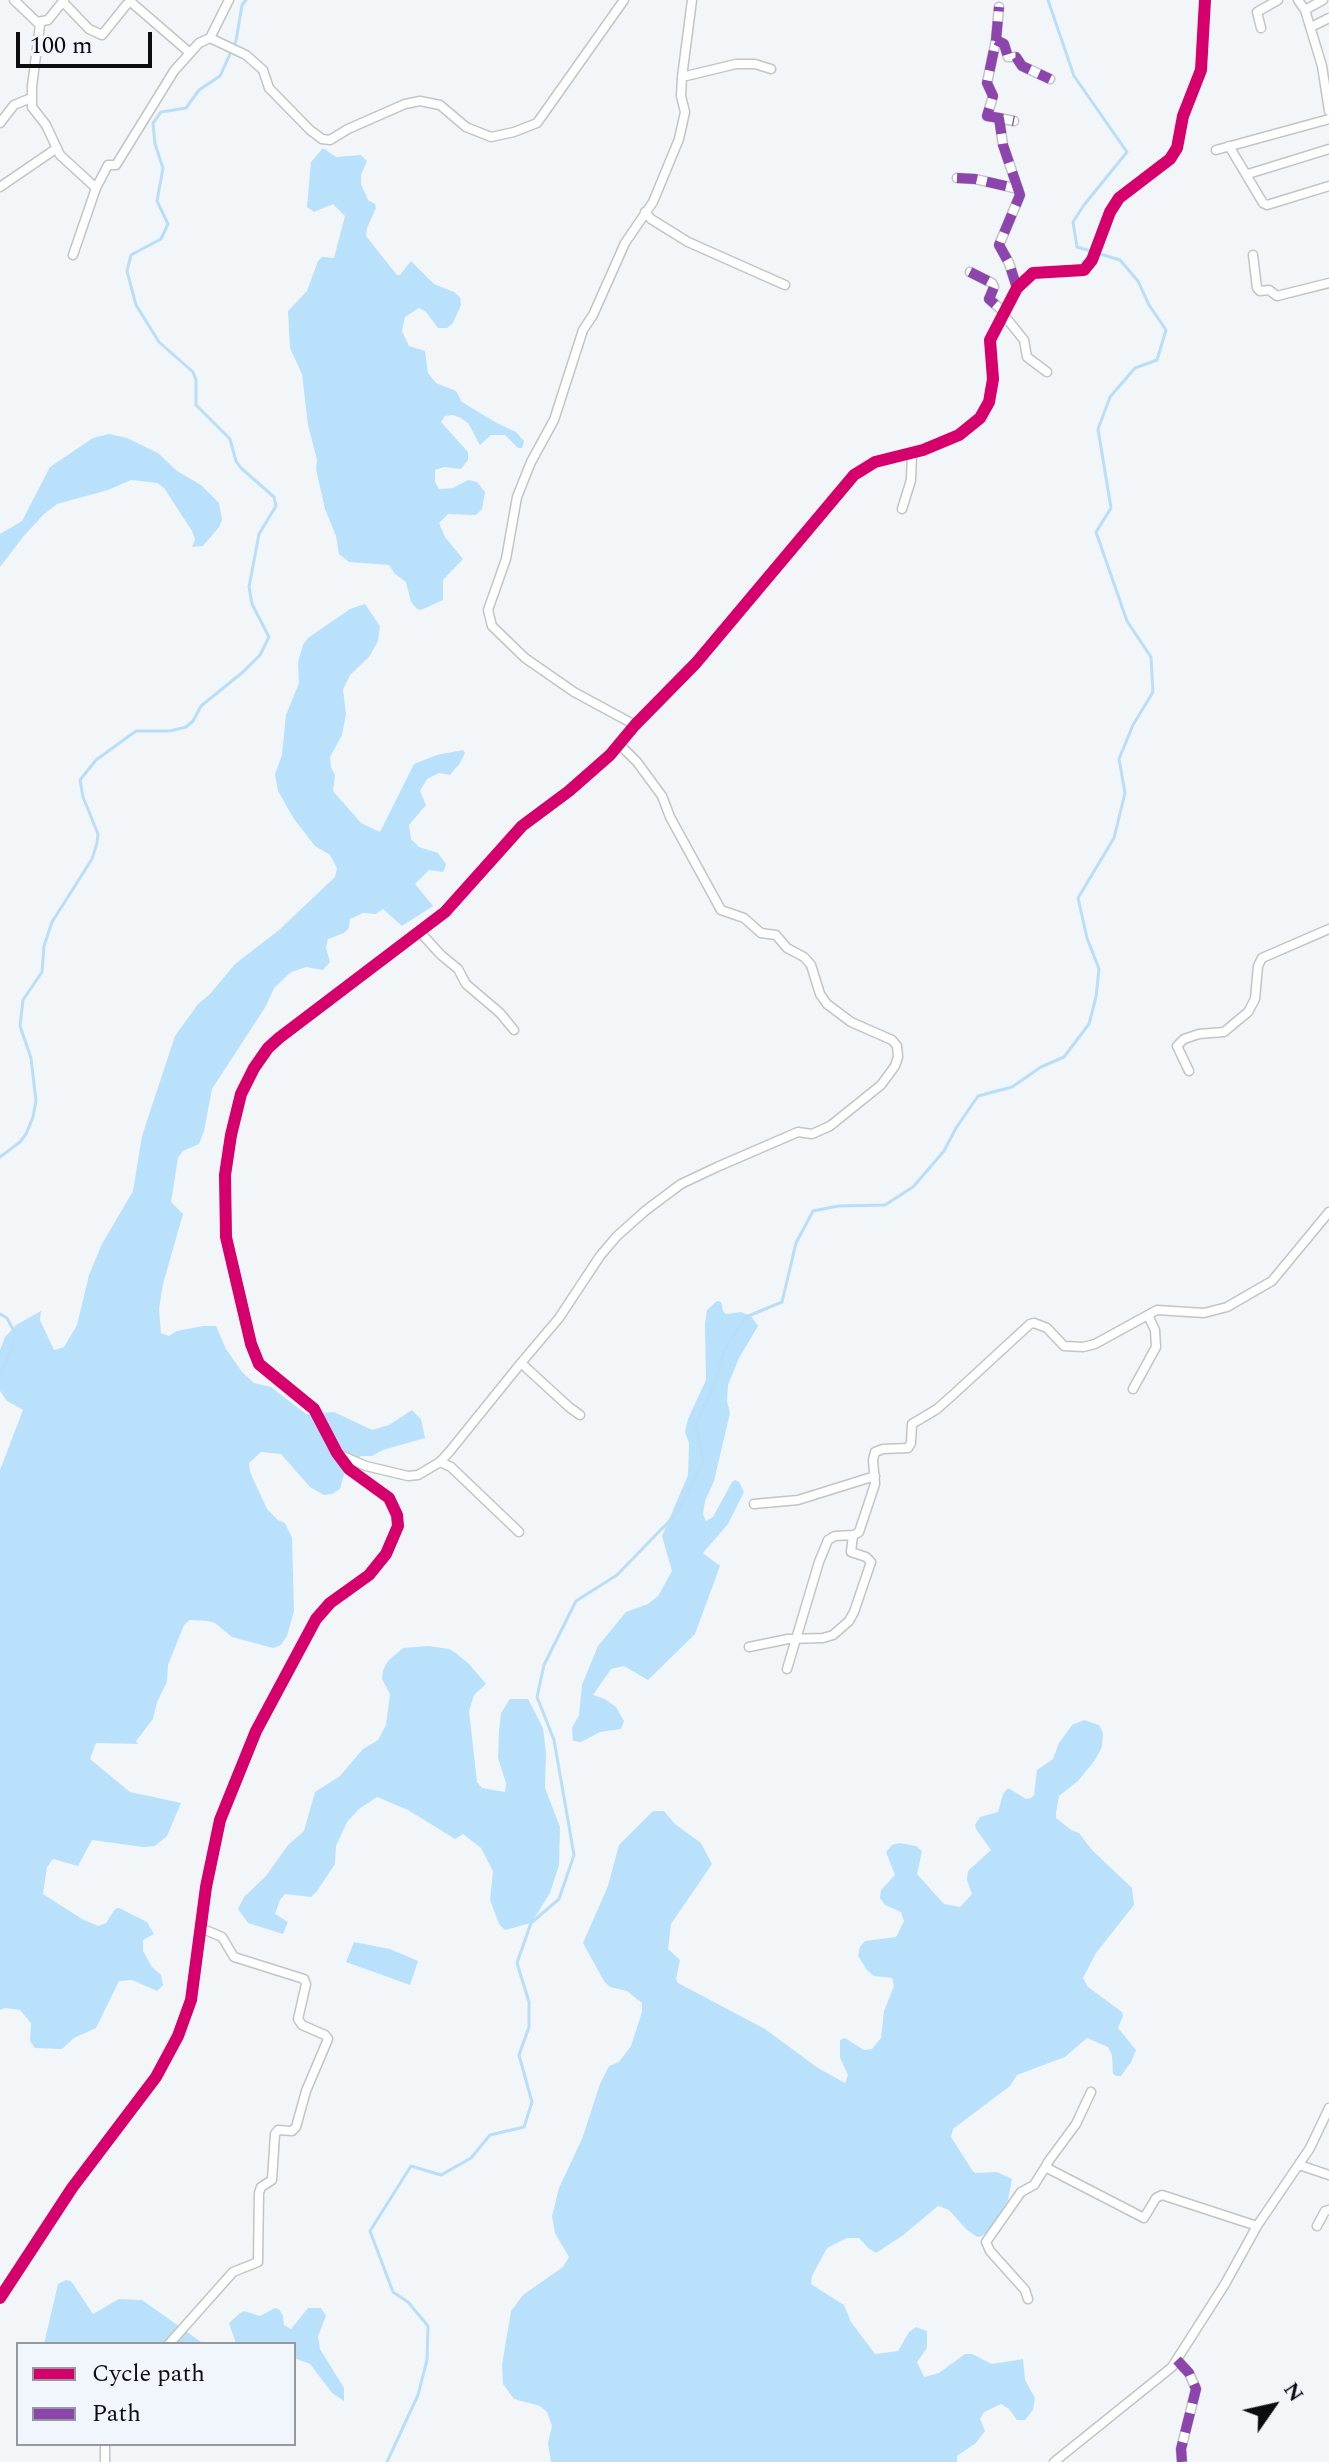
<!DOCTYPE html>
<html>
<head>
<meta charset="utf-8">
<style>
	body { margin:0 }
	#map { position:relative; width:1329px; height:2462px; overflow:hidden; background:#f3f6f8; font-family:Spectral,serif }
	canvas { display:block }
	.legend { position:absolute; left:16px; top:2342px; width:280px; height:104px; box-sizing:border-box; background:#f0f6fb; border:2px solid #95999d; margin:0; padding:10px 14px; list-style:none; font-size:24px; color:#0c0d0f }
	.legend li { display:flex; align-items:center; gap:16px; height:40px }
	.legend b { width:40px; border:2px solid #95999d }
	.north { position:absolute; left:1233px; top:2366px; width:80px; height:80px; -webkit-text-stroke:6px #f0f6fb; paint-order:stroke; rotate:56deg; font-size:22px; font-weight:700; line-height:32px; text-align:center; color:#0c0d0f }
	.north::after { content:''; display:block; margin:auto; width:28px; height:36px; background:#0c0d0f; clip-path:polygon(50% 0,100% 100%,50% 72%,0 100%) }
	.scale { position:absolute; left:16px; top:32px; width:136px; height:36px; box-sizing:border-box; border:4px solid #0c0d0f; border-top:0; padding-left:10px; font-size:24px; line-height:28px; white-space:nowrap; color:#0c0d0f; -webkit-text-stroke:6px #f0f6fb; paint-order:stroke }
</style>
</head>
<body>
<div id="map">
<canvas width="1329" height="2462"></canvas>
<ul class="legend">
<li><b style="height:10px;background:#d6006c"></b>Cycle path</li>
<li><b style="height:10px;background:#8e44ad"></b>Path</li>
</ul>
<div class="north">N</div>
<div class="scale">100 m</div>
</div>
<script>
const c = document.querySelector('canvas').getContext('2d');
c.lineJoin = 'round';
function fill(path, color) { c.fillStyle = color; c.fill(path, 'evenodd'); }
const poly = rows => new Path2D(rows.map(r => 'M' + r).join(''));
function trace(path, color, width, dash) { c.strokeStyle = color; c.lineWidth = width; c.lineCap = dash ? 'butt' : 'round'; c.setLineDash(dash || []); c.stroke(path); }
fill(poly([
	[323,148,336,157,361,155,367,161,361,175,361,184,368,200,375,204,376,208,367,228,366,236,397,275,400,275,411,261,434,284,454,292,460,297,461,305,453,323,447,328,438,328,426,312,419,308,405,317,402,331,409,346,425,351,428,373,436,383,456,391,462,402,495,422,516,432,524,441,522,448,518,448,505,435,491,435,480,445,468,423,461,418,453,415,445,416,441,422,468,452,468,460,461,469,444,467,435,470,435,482,439,489,453,488,468,480,477,482,485,492,482,509,476,515,448,514,439,523,445,537,463,559,443,580,443,600,421,610,417,609,411,602,406,582,395,574,389,565,349,562,339,554,336,536,325,509,316,469,317,460,308,425,302,374,290,348,288,311,307,291,318,261,322,257,334,258,345,216,333,204,314,212,307,207,311,162],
	[109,434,127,438,158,453,177,471,201,485,219,503,222,520,219,527,203,546,192,547,195,539,192,531,164,488,157,483,131,480,108,490,57,504,43,515,23,537,0,567,0,534,22,521,50,467,93,438],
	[365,604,380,626,378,641,369,657,350,675,343,690,346,714,342,735,330,757,331,767,335,775,333,791,361,823,380,832,414,764,437,755,463,750,465,753,460,763,450,775,439,773,427,779,420,791,426,805,409,825,411,839,419,847,438,853,446,864,445,868,443,872,429,870,415,884,433,906,402,926,383,909,376,914,363,913,350,919,349,928,344,933,328,939,326,948,330,962,323,970,306,967,291,972,274,988,266,1006,212,1089,204,1131,199,1144,183,1151,178,1158,171,1202,183,1214,163,1284,159,1309,161,1333,169,1336,177,1331,203,1326,216,1326,226,1349,242,1372,254,1383,271,1387,306,1414,334,1412,372,1430,389,1425,412,1410,421,1419,425,1438,383,1450,372,1456,361,1456,345,1471,340,1489,332,1494,324,1495,310,1487,281,1454,261,1452,249,1463,250,1472,267,1509,278,1520,285,1523,292,1538,294,1611,287,1636,281,1645,273,1648,232,1637,215,1623,208,1621,190,1620,184,1625,168,1665,167,1682,157,1702,153,1719,136,1741,138,1744,96,1743,90,1759,130,1792,181,1803,167,1836,155,1846,143,1847,92,1840,78,1866,53,1859,47,1867,43,1894,82,1919,98,1926,106,1923,115,1909,119,1908,147,1922,154,1934,143,1940,143,1951,152,1967,161,1975,163,1985,157,1991,132,1980,119,1981,96,2028,74,2038,62,2049,35,2048,30,2041,31,2023,20,2010,5,2008,0,2010,0,1470,23,1410,7,1401,0,1391,0,1350,5,1337,16,1325,41,1311,40,1320,54,1350,64,1347,77,1325,89,1275,102,1244,133,1191,142,1136,175,1036,198,1004,210,994,235,964,279,930,335,877,337,868,330,855,315,846,294,819,278,791,275,774,282,755,286,715,299,683,298,662,303,645,308,638,350,609],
	[717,1301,721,1302,723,1311,726,1314,741,1312,751,1316,758,1326,739,1358,728,1385,727,1401,730,1413,714,1481,705,1501,703,1514,706,1521,713,1517,732,1482,735,1480,739,1482,744,1492,728,1524,703,1553,720,1566,695,1634,648,1680,624,1666,611,1669,593,1695,605,1699,616,1707,624,1721,621,1729,600,1732,581,1742,573,1741,572,1728,579,1715,582,1685,598,1646,626,1612,648,1604,658,1596,672,1571,662,1536,688,1475,689,1443,685,1432,688,1419,706,1380,705,1324,707,1310],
	[429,1646,449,1649,456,1653,470,1665,486,1684,474,1695,469,1711,477,1782,482,1788,505,1792,506,1783,498,1758,499,1731,501,1713,510,1699,528,1699,543,1728,546,1753,545,1788,560,1827,559,1865,550,1893,537,1914,531,1923,505,1930,499,1924,490,1900,493,1871,481,1848,463,1834,455,1839,408,1810,377,1797,359,1809,347,1822,336,1846,335,1864,317,1891,311,1897,285,1894,280,1900,275,1914,288,1922,283,1934,248,1923,238,1909,244,1897,266,1876,288,1845,304,1831,315,1792,340,1776,363,1749,378,1740,386,1725,390,1694,382,1679,383,1670,388,1661,403,1648],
	[1084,1720,1099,1725,1103,1733,1102,1747,1095,1760,1078,1781,1059,1796,1056,1813,1056,1818,1071,1830,1079,1833,1092,1850,1132,1888,1134,1905,1096,1953,1083,1978,1088,1987,1122,2012,1123,2016,1118,2028,1136,2050,1131,2062,1121,2076,1116,2076,1113,2074,1112,2055,1108,2047,1087,2038,1065,2057,1017,2075,1010,2086,953,2129,951,2137,972,2170,975,2173,997,2172,1012,2179,1008,2200,993,2227,982,2236,977,2237,967,2230,949,2210,938,2206,902,2236,876,2253,868,2248,859,2238,847,2238,827,2248,812,2276,811,2284,844,2305,851,2322,875,2354,898,2351,909,2332,916,2327,927,2331,927,2348,917,2362,924,2377,939,2373,965,2354,972,2354,992,2364,1023,2359,1025,2380,1035,2398,1033,2410,1025,2420,1017,2420,1009,2409,1001,2404,984,2412,980,2419,985,2431,976,2443,957,2456,957,2462,551,2462,548,2443,552,2426,547,2412,540,2406,514,2399,503,2384,502,2365,511,2311,523,2295,563,2267,569,2257,555,2233,552,2216,559,2188,582,2139,600,2084,609,2066,619,2062,631,2046,642,2012,642,2003,627,1991,610,1987,604,1981,583,1943,608,1886,619,1845,653,1811,664,1811,675,1824,701,1843,712,1864,671,1924,668,1949,680,1960,676,1979,678,1983,765,2029,818,2068,845,2083,848,2075,840,2058,840,2040,845,2038,864,2050,872,2049,881,2038,884,2011,894,1986,892,1978,874,1976,867,1970,858,1956,860,1947,865,1941,896,1937,904,1921,901,1912,885,1905,880,1898,881,1890,895,1875,886,1852,892,1845,900,1843,916,1846,922,1851,917,1874,944,1904,960,1907,972,1894,967,1880,968,1871,991,1850,976,1829,975,1825,980,1817,998,1812,1003,1794,1008,1788,1026,1799,1031,1798,1034,1795,1037,1770,1053,1759,1059,1743,1072,1725],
	[354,1942,390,1949,418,1961,410,1985,346,1962],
	[66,2280,71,2281,93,2314,119,2299,142,2300,204,2344,44,2344,58,2284],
	[275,2308,279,2309,283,2316,284,2325,291,2329,308,2308,321,2308,326,2316,318,2336,320,2349,344,2388,344,2401,332,2393,310,2364,294,2358,294,2344,236,2344,229,2323,240,2313,244,2311,260,2316]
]), '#b9e1fb');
trace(poly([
	[0,1157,20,1142,26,1134,33,1117,36,1101,31,1058,20,1026,23,1000,42,972,44,946,52,922,92,859,97,843,98,834,83,797,80,780,96,760,136,731,170,731,186,727,193,721,201,706,243,672,260,655,269,637,252,604,249,587,259,534,276,506,274,497,241,468,236,461,230,439,196,405,196,380,193,372,159,342,136,305,127,271,131,255,161,239,168,224,157,201,163,168,155,144,153,123,161,112,186,108,199,90,220,76,236,41,242,5,246,0],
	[0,1314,7,1318,15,1333,12,1350,0,1374],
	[387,2462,418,2395,427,2360,428,2326,408,2302,393,2292,370,2231,411,2166,441,2175,471,2158,490,2135,524,2127,532,2102,519,2055,529,2027,529,2002,517,1963,531,1923,559,1899,574,1855,554,1740,537,1697,544,1665,576,1601,617,1575,678,1512,703,1461,696,1424,715,1383,724,1351,746,1317,782,1302,796,1243,813,1211,838,1206,885,1205,913,1187,944,1151,956,1128,978,1096,1012,1087,1041,1067,1064,1057,1089,1024,1096,997,1099,969,1087,938,1078,898,1114,838,1125,793,1119,759,1133,725,1153,692,1151,657,1127,621,1096,532,1111,508,1098,429,1110,397,1135,368,1157,360,1166,330,1149,305,1138,281,1120,260,1077,247,1073,222,1084,205,1127,152,1074,76,1048,0]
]), '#b9def7', 3);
const street = poly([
	[14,0,40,25,32,86,32,107,46,125,60,155,96,188],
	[1298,0,1305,10,1322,66,1329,111],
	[63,2,89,29,102,35,127,4,131,2,190,53],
	[1305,10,1323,0],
	[38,22,48,20,64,0],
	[1311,27,1329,18],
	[1261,28,1257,12,1278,0],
	[210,38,246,55,263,70,269,88,310,130,322,139,330,140,348,129,405,104,420,101,440,105,466,127,491,137,514,132,537,123,624,0],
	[996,40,1004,44,1008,57,1016,57,1022,66,1050,79],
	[682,77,736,64,755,64,771,69],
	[999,118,987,116,993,96,987,83,996,40,999,7],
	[0,123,14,105,31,98],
	[1229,146,1263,203,1267,205,1329,186],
	[1216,150,1329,119],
	[1248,174,1329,149],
	[957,178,975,179,1018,189,1003,145,999,118,1014,121],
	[0,187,57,148],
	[645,212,651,219,688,242,785,285],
	[73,255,96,188,108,165,116,165,174,71,199,43,210,38,229,0],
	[1253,255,1257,288,1260,291,1269,290,1277,296,1329,283],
	[970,272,992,283,994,287,989,299,1004,312],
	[1017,288,1009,263,999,245,1020,195,1018,189],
	[1003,314,1024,340,1027,357,1047,372],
	[902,509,911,480,912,453],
	[635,725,574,692,525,658,492,626,488,610,506,559,517,497,531,462,554,420,583,330,593,315,625,243,653,202,679,139,685,112,681,96,682,77,692,0],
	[420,932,441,955,458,969,466,984,500,1013,514,1030],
	[1189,1071,1177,1046,1184,1039,1199,1034,1224,1032,1248,1012,1255,999,1258,966,1262,958,1329,929],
	[521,1363,559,1318,600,1256,617,1236,645,1211,681,1184,717,1167,798,1132,812,1134,830,1126,881,1085,895,1066,898,1057,897,1046,892,1040,851,1022,827,1004,820,994,811,965,804,957,787,948,776,935,761,933,744,918,721,910,670,817,662,796,637,762,619,744],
	[1133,1389,1156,1347,1155,1330,1148,1315],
	[338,1454,366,1466,408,1476,418,1475,440,1462,450,1451,521,1363,569,1407,580,1415],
	[440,1462,451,1467,519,1532],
	[754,1504,798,1500,875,1476],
	[749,1647,788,1639,823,1638,833,1635,849,1621,854,1612,871,1562,866,1557,851,1552,853,1535],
	[787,1669,819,1562,828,1540,835,1536,854,1535,859,1532,875,1484,873,1460,875,1452,883,1449,908,1448,911,1443,912,1424,937,1409,955,1393,1030,1324,1034,1323,1047,1328,1064,1346,1083,1347,1095,1344,1157,1310,1204,1313,1227,1307,1272,1281,1329,1212],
	[1091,2092,1076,2124,1048,2162,1046,2166,1049,2169,1144,2218,1156,2198,1162,2195,1257,2226],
	[1299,2165,1329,2175],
	[1317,2226,1325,2211,1329,2210],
	[0,2298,72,2188,156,2077,178,2036,191,2000,206,1887,220,1820,256,1731,316,1619,330,1603,369,1575,386,1554,398,1526,397,1515,389,1498,349,1469,337,1453,314,1409,259,1364,251,1344,226,1237,225,1175,231,1135,241,1094,254,1068,268,1048,279,1038,445,912,522,826,569,791,610,755,635,725,696,663,854,475,875,462,923,450,959,435,980,418,989,402,993,379,990,340,1017,288,1033,273,1084,270,1092,260,1110,212,1119,198,1170,159,1177,148,1183,116,1201,70,1205,0],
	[1028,2299,1025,2290,990,2251,986,2242,1021,2192,1034,2185,1046,2166],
	[169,2344,233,2272,258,2262,259,2193,261,2187,272,2180,275,2134,278,2130,292,2131,296,2127,306,2091,328,2039,325,2035,302,2025,298,2019,306,1984,304,1979,234,1957,222,1937,201,1928],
	[1177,2360,1189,2373,1196,2389,1181,2449,1182,2462],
	[105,2444,105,2462],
	[1054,2462,1172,2367,1225,2284,1257,2226,1310,2148,1329,2108]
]);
trace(street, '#c2c4c5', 11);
trace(street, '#fdfefe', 8);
trace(poly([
	[996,40,1004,44,1008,57,1016,57,1022,66,1050,79],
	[999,118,987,116,993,96,987,83,996,40,999,7],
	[957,178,975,179,1018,189,1003,145,999,118,1014,121],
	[970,272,992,283,994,287,989,299,1004,312],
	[1017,288,1009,263,999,245,1020,195,1018,189],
	[1177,2360,1189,2373,1196,2389,1181,2449,1182,2462]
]), '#8e44ad', 10, [20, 10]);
trace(poly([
	[0,2298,72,2188,156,2077,178,2036,191,2000,206,1887,220,1820,256,1731,316,1619,330,1603,369,1575,386,1554,398,1526,397,1515,389,1498,349,1469,337,1453,314,1409,259,1364,251,1344,226,1237,225,1175,231,1135,241,1094,254,1068,268,1048,279,1038,445,912,522,826,569,791,610,755,635,725,696,663,854,475,875,462,923,450,959,435,980,418,989,402,993,379,990,340,1017,288,1033,273,1084,270,1092,260,1110,212,1119,198,1170,159,1177,148,1183,116,1201,70,1205,0]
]), '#d6006c', 12);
</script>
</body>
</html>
